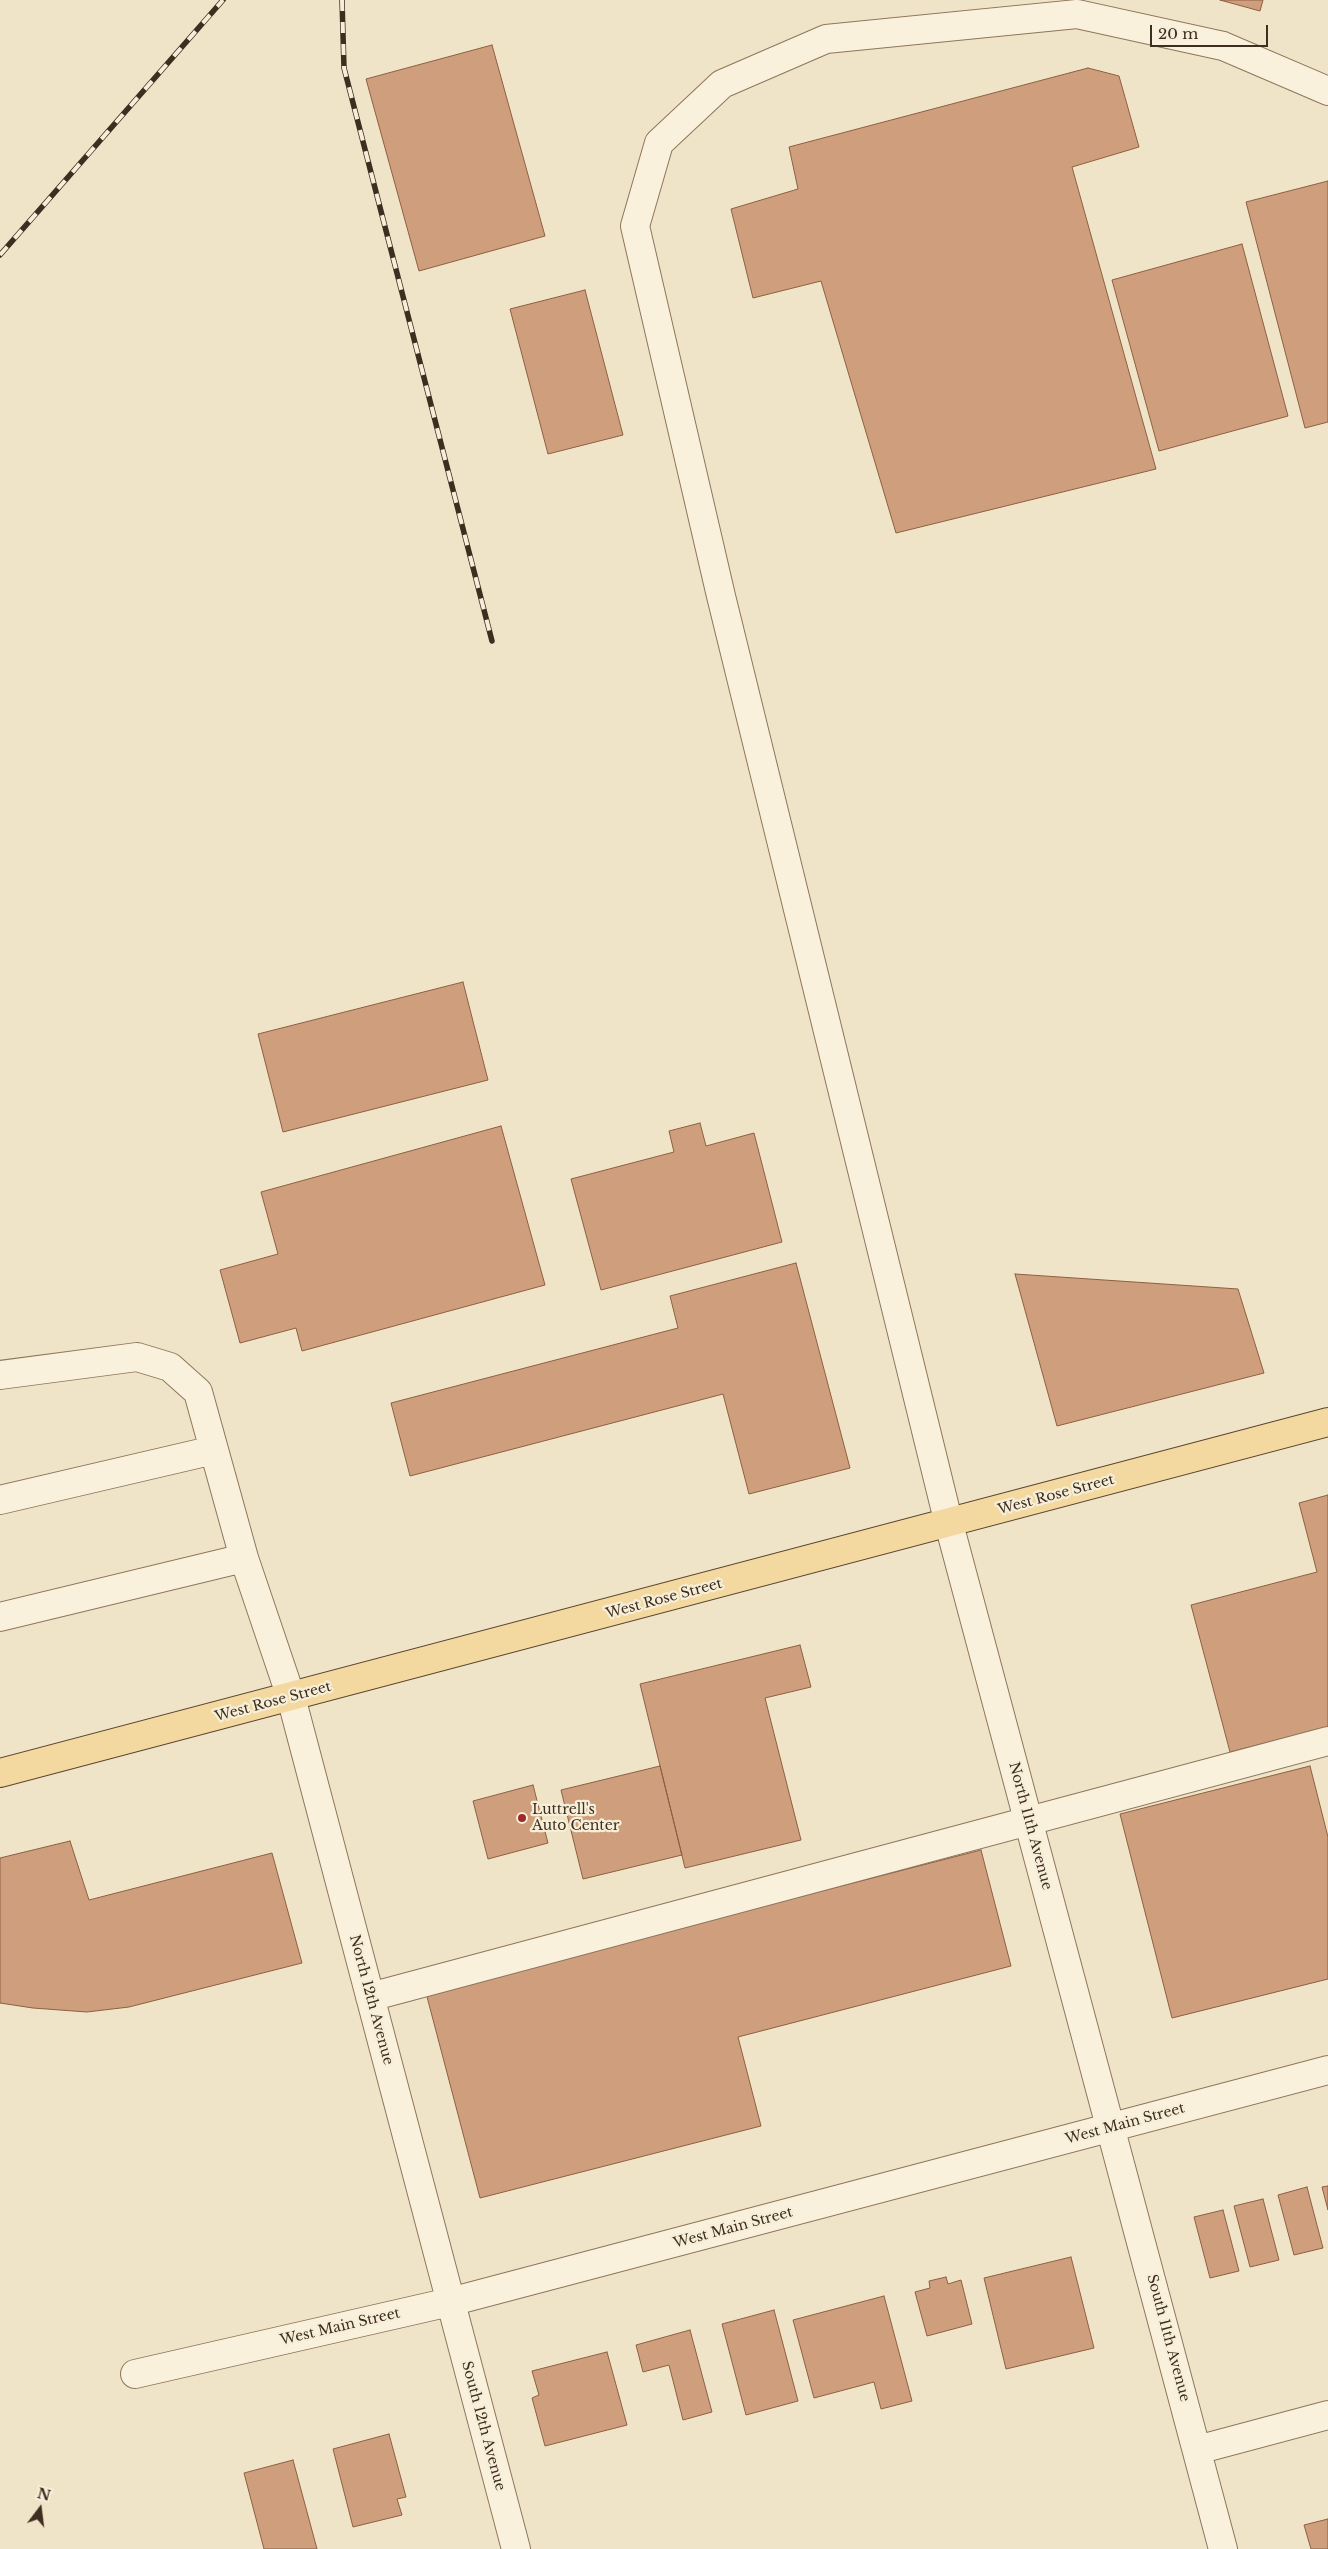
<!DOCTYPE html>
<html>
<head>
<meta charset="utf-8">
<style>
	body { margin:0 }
	#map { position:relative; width:1328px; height:2549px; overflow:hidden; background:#f0e4c8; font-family:"Libre Baskerville",serif }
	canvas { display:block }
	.north { position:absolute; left:15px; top:2484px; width:50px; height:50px; -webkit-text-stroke:4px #f7eed8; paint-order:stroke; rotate:15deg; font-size:14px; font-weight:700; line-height:20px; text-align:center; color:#3d2e20 }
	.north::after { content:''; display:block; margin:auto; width:18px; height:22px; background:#3d2e20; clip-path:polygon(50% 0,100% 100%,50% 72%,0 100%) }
	.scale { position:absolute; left:1150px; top:25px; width:118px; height:22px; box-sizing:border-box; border:2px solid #3d2e20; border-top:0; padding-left:6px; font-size:15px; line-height:18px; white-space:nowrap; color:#3d2e20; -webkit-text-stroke:4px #f7eed8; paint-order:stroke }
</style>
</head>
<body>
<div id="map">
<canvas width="1328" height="2549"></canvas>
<div class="north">N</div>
<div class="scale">20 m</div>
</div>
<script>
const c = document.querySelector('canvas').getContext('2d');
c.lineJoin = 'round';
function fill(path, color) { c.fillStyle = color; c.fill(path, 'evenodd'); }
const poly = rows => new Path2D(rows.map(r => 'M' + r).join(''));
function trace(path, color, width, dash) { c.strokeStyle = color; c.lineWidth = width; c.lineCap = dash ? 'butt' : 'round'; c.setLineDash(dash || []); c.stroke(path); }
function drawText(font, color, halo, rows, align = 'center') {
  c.font = font + ' "Libre Baskerville",serif'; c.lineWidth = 4.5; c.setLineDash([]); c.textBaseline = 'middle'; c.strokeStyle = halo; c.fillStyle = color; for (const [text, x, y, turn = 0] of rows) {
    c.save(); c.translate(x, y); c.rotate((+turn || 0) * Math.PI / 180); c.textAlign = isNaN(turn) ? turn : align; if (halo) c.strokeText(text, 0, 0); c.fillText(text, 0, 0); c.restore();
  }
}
const building = poly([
	[1220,0,1263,0,1260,11,1220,0],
	[492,45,545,236,419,271,366,79,492,45],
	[1088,68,1119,76,1139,147,1072,167,1156,469,896,533,821,281,753,298,731,209,798,189,789,147,1088,68],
	[1328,181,1328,422,1305,428,1246,202,1328,181],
	[1242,244,1288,416,1159,451,1112,280,1242,244],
	[585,290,623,435,548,454,510,309,585,290],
	[463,982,488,1080,283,1132,258,1034,463,982],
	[700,1123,706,1146,754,1133,782,1242,601,1290,571,1179,674,1152,669,1131,700,1123],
	[501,1126,545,1285,302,1351,296,1328,240,1343,220,1270,278,1254,261,1192,501,1126],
	[796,1263,850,1468,749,1494,723,1394,410,1476,391,1403,678,1328,670,1296,796,1263],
	[1015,1274,1238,1289,1264,1373,1057,1426,1015,1274],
	[1328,1495,1328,1727,1230,1752,1191,1605,1317,1572,1299,1503,1328,1495],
	[800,1645,811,1687,765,1698,801,1840,685,1868,640,1684,800,1645],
	[660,1766,682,1855,583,1879,561,1790,660,1766],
	[1310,1766,1328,1837,1328,1979,1172,2018,1120,1814,1310,1766],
	[533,1785,548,1843,488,1859,473,1801,533,1785],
	[70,1841,89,1900,272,1853,302,1963,129,2007,87,2012,33,2008,0,2003,0,1858,70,1841],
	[981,1850,1011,1966,738,2037,761,2126,480,2198,426,1993,981,1850],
	[1328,2186,1328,2210,1322,2187,1328,2186],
	[1307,2187,1323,2248,1294,2255,1278,2195,1307,2187],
	[1263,2199,1279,2260,1250,2267,1234,2206,1263,2199],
	[1223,2210,1239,2271,1210,2278,1194,2217,1223,2210],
	[1071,2257,1094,2348,1006,2369,984,2278,1071,2257],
	[946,2277,948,2284,961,2280,972,2324,927,2336,915,2292,930,2288,929,2281,946,2277],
	[884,2296,912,2401,881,2409,874,2382,814,2398,793,2320,884,2296],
	[774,2310,798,2401,746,2415,722,2324,774,2310],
	[690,2330,712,2412,683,2420,669,2365,643,2372,636,2345,690,2330],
	[607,2352,627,2425,545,2446,532,2398,539,2395,532,2371,607,2352],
	[389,2434,406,2497,397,2499,402,2515,353,2527,333,2449,389,2434],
	[293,2460,317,2549,264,2549,244,2473,293,2460],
	[1328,2519,1328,2549,1311,2549,1304,2525,1328,2519]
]);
fill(building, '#cf9f7d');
trace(building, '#8d5f41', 1);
const minor = poly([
	[0,1375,137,1357,170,1367,198,1392,244,1558,291,1697,516,2549],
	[0,1500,214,1450],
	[0,1617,244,1558],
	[370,1997,1328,1741],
	[135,2374,450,2302,1328,2070],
	[1197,2450,1328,2415],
	[1223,2549,949,1524,721,596,635,226,659,143,722,84,826,39,1077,14,1223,46,1328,91]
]);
const major = poly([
	[0,1773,1328,1422]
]);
trace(minor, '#8d765c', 30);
trace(major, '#5b4430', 30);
trace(minor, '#faf1dc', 28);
trace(major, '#f3d9a0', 28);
const rail = poly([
	[342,0,344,68,492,641],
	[0,255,223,0]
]);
trace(rail, '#3d2e20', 5.5);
trace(rail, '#f7eed8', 4, [11]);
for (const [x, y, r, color] of [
	[522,1818,5,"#9e2a2b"]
]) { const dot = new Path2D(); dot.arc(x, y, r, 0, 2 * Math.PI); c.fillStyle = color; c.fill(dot); trace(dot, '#f7eed8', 2); }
drawText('14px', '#3d2e20', '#f7eed8', [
	["West Rose Street",1056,1495,-15],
	["West Rose Street",664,1599,-15],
	["West Rose Street",273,1702,-15],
	["North 11th Avenue",1030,1826,75],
	["North 12th Avenue",371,2000,75],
	["West Main Street",1125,2124,-15],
	["West Main Street",733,2228,-15],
	["West Main Street",340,2327,-13],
	["South 11th Avenue",1168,2338,75],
	["South 12th Avenue",483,2426,75]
]);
drawText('14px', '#3d2e20', '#f7eed8', [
	["Luttrell's",532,1810],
	["Auto Center",532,1826]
], 'left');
</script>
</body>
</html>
